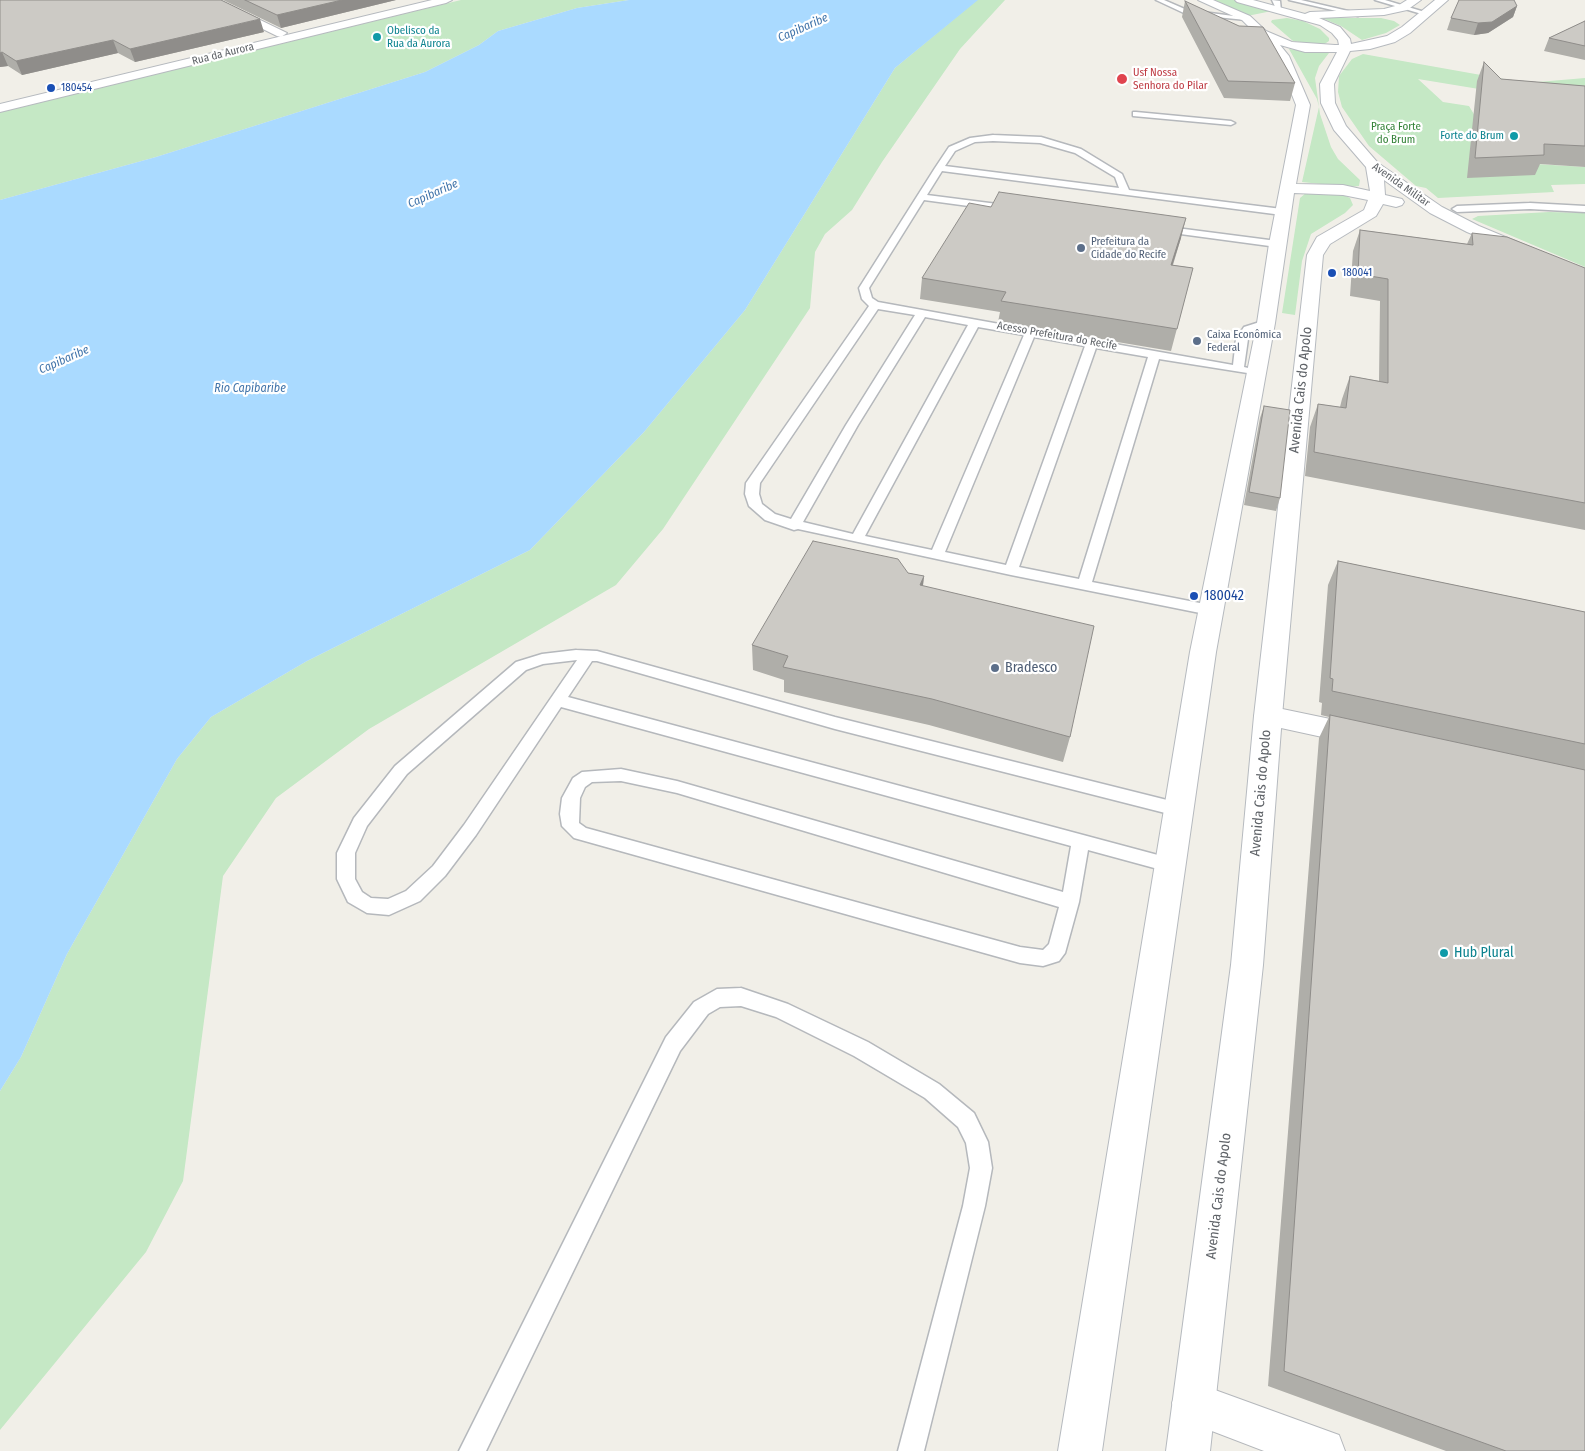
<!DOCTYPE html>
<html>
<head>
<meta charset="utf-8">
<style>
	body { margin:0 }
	canvas { display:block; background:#f1efe8 }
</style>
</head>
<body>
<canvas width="1585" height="1451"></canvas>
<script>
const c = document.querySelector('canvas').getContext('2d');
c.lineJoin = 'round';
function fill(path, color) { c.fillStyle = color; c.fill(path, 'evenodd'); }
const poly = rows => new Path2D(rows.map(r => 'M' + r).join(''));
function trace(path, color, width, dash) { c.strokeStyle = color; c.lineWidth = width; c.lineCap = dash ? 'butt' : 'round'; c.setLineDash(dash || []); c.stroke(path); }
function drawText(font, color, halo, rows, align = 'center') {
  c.font = font + ' "Fira Sans Condensed",sans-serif'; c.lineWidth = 4.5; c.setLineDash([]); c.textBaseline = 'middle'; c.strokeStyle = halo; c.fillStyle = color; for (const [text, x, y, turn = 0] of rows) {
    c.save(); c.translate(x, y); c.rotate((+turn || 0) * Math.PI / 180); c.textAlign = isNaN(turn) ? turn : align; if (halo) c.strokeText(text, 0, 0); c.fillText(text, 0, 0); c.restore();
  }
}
fill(poly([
	[461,0,629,0,577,8,498,31,479,45,425,72,156,157,0,200,0,112],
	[977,0,1005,0,960,49,882,162,852,210,825,234,815,252,810,308,663,529,616,585,369,729,276,798,223,876,183,1181,146,1252,0,1430,0,1091,21,1057,67,954,177,759,211,717,307,661,530,550,644,432,745,310,895,68],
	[1213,0,1234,0,1272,11,1247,16],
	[1287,18,1303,21,1320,29,1329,38,1329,41,1323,45,1293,41,1271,22,1272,20],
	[1322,18,1381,18,1394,21,1400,25,1386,33,1362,40,1341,26],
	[1289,49,1329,53,1319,66,1315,78,1320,114,1331,147,1338,159,1360,180,1359,186,1350,187,1302,182,1319,107,1317,99],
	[1363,54,1526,83,1585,78,1585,97,1485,90,1418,79,1443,102,1469,106,1496,151,1535,164,1585,167,1585,184,1551,185,1554,192,1438,198,1426,188,1416,186,1369,146,1342,107,1338,92,1339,76,1352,59],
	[1306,193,1343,195,1350,198,1353,205,1345,213,1311,234,1302,261,1295,315,1282,313,1300,198],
	[1549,212,1585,213,1585,267,1472,219,1478,216]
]), '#c5e8c5');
fill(poly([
	[629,0,978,0,895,68,745,310,644,432,530,550,307,661,211,717,177,759,67,954,21,1057,0,1091,0,200,156,157,425,72,479,45,498,31,577,8]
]), '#aadaff');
const lane = poly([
	[1156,0,1164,0,1187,10,1249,18,1246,20,1186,14,1156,0],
	[1272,0,1280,1,1281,11,1277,11,1272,0],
	[1289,0,1301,0,1361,14,1358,16,1289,0],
	[1375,0,1385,0,1428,13,1425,15,1375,0],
	[1136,112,1231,121,1235,123,1231,125,1133,116,1133,112,1136,112],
	[993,135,1041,137,1081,149,1122,174,1129,190,1282,209,1287,212,1282,215,942,171,927,195,1013,206,1018,209,1013,212,924,200,869,288,872,298,878,302,1027,329,1031,328,1036,330,1233,365,1236,339,1244,327,1266,320,1270,321,1270,325,1252,331,1248,339,1244,367,1260,371,1260,375,1159,359,1092,582,1210,605,1217,610,1215,613,1210,615,1011,575,798,529,794,530,765,520,749,506,745,494,746,483,869,306,862,299,859,288,935,168,949,147,970,138,993,135],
	[993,141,1040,143,1075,153,1115,177,1119,188,945,166,955,151,975,142,993,141],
	[878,309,915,315,846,425,791,519,775,514,762,504,759,494,760,483,878,309],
	[925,317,968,325,853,534,803,522,858,425,925,317],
	[978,327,1024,335,932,550,865,536,978,327],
	[1034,337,1085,346,1006,565,945,552,1034,337],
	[1096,348,1148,357,1079,579,1019,567,1096,348],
	[1530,203,1585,206,1585,212,1530,209,1457,212,1452,209,1457,206,1530,203],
	[1161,226,1277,241,1282,244,1277,247,1158,231,1158,227,1161,226],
	[576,650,597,651,835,717,1183,804,1186,809,1183,814,1177,816,835,729,597,661,592,661,568,697,1169,858,1175,860,1178,865,1175,870,1169,872,1088,850,1079,902,1065,953,1059,961,1043,966,1020,963,574,838,562,826,560,814,562,798,573,778,582,772,621,769,677,781,1063,892,1071,846,561,707,476,835,445,876,420,901,389,915,367,913,348,902,337,879,337,853,354,818,395,766,516,662,542,654,576,650],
	[577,660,464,825,433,866,406,891,388,899,371,898,362,892,355,879,355,853,367,826,407,774,526,670,543,664,577,660],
	[621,781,677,793,1059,907,1049,944,1043,950,1020,947,586,828,579,823,580,798,585,787,592,782,621,781],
	[741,988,788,1004,868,1042,939,1084,974,1113,988,1142,992,1168,985,1206,924,1451,898,1451,963,1206,970,1168,966,1143,958,1127,925,1098,854,1056,776,1017,741,1006,720,1007,708,1014,680,1051,486,1451,459,1451,666,1037,694,1002,717,989,741,988]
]);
const street = poly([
	[204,0,219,0,287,33,281,37,277,36,204,0],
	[1268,706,1359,725,1369,728,1373,735,1369,742,1359,745,1258,723,1254,716,1258,709,1268,706],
	[1193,1382,1339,1435,1345,1451,1264,1451,1178,1418,1172,1403,1178,1388,1193,1382]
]);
const secondary = poly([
	[432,0,452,0,446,3,0,112,0,104,432,0],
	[1198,0,1213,0,1250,16,1266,31,1292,42,1335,45,1339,45,1338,40,1332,33,1320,25,1237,2,1235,0,1253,0,1305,14,1310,12,1384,9,1399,5,1407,0,1421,0,1407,10,1384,15,1319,18,1340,27,1350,39,1351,44,1387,36,1402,27,1435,0,1448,0,1410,33,1395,42,1370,49,1350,51,1334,84,1335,103,1346,126,1378,163,1442,207,1479,226,1585,270,1585,281,1467,232,1430,213,1384,180,1385,195,1402,199,1404,202,1402,205,1396,207,1383,204,1376,216,1330,244,1323,255,1282,716,1263,965,1210,1451,1166,1451,1231,965,1254,716,1307,255,1317,237,1364,210,1368,200,1343,195,1294,193,1275,323,1216,652,1102,1451,1058,1451,1190,652,1257,323,1269,244,1296,105,1277,57,1259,37,1242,20,1198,0],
	[1280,45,1305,52,1337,52,1320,84,1321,103,1334,130,1366,167,1370,191,1343,185,1296,184,1310,105,1289,56,1280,45]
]);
trace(lane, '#b5b8bc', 3);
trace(street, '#b5b8bc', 2);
trace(secondary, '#b6babf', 2);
fill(lane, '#fff');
fill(street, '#fff');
fill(secondary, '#fff');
fill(poly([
	[0,0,264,32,135,62,118,53,22,75,8,66,0,67],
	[223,0,396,0,281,28],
	[1185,1,1295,83,1290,101,1224,98,1182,17],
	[1517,6,1513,17,1488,33,1474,35,1447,30,1451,18],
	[1585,21,1585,60,1544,51,1549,38],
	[1484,62,1501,79,1585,86,1585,167,1540,164,1535,175,1467,178,1477,81],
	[1360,230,1467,244,1472,233,1585,268,1585,530,1305,476,1310,427,1318,404,1340,407,1342,399,1350,376,1379,381,1380,301,1350,296,1353,251],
	[1181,238,1173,265,1193,268,1171,351,998,322,1000,312,920,299,922,278],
	[1264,406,1280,498,1276,511,1244,505,1260,418],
	[1338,561,1585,612,1585,1451,1446,1451,1268,1386,1319,738,1329,717,1321,715,1322,703,1319,702,1328,585],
	[908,573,924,576,923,586,1070,737,1063,762,929,725,784,692,784,680,753,670,752,645]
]), '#afaea9');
fill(poly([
	[342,0,396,0,281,28,277,15],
	[1517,6,1513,17,1488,33,1474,35,1478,23],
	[260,19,264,32,135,62,130,49],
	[113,40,118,53,22,75,16,61],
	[2,52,8,66,0,67,0,53],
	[1186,218,1181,238,1166,285,1171,265],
	[924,576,921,601,920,585]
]), '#8f8d8a');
const building = poly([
	[0,0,221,0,260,19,130,49,113,40,16,61,2,52,0,53,0,0],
	[245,0,342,0,277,15,245,0],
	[1459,0,1514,0,1517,6,1492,22,1478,23,1451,18,1459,0],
	[1185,1,1239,26,1263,27,1295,83,1228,81,1185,1],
	[1585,21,1585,46,1549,38,1585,21],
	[1484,62,1501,79,1585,86,1585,146,1544,144,1544,155,1475,158,1484,62],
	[999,192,1186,218,1171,265,1193,268,1177,329,1001,301,1006,292,922,278,969,203,991,207,999,192],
	[1360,230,1473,245,1472,233,1507,237,1585,268,1585,503,1314,452,1318,404,1346,408,1350,376,1388,383,1388,279,1358,274,1360,230],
	[1264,406,1290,410,1280,498,1249,492,1264,406],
	[813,541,898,559,908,573,924,576,920,585,1094,626,1070,737,932,699,783,667,788,656,752,645,813,541],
	[1338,561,1585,612,1585,744,1332,691,1333,679,1330,678,1338,561],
	[1330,715,1585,770,1585,1451,1506,1451,1284,1371,1330,715]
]);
fill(building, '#cccac5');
trace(building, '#8f8d8a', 1);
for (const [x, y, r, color] of [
	[377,37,5,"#0f9aa8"],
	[1122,79,6,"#e0444e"],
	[51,88,5,"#1a4fb4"],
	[1514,136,5,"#0f9aa8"],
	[1081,248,5,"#5c6f8a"],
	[1332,273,5,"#1a4fb4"],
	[1197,341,5,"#5c6f8a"],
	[1194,596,5,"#1a4fb4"],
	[995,668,5,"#5c6f8a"],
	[1444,953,5,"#0f9aa8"]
]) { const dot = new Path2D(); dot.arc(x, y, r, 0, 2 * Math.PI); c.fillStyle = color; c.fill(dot); trace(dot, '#fff', 2); }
drawText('11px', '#0d838f', '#fff', [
	["Obelisco da",387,31],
	["Rua da Aurora",387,44],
	["Forte do Brum",1504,136,"right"]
], 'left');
drawText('11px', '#5f6368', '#fff', [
	["Rua da Aurora",223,54,-14],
	["Avenida Militar",1401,185,35],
	["Acesso Prefeitura do Recife",1057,336,10]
]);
drawText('11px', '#be3a42', '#fff', [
	["Usf Nossa",1133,73],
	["Senhora do Pilar",1133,86]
], 'left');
drawText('11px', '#164399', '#fff', [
	["180454",61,88],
	["180041",1342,273]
], 'left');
drawText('11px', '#348238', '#fff', [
	["Praça Forte",1396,127],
	["do Brum",1396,140]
]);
drawText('11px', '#4e5e75', '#fff', [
	["Prefeitura da",1091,242],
	["Cidade do Recife",1091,255],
	["Caixa Econômica",1207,335],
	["Federal",1207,348]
], 'left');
drawText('italic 12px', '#4174aa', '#fff', [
	["Capibaribe",803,28,-24],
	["Capibaribe",433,194,-24],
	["Capibaribe",64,360,-24],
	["Rio Capibaribe",250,389]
]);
drawText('14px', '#5f6368', '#fff', [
	["Avenida Cais do Apolo",1301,390,-84],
	["Avenida Cais do Apolo",1261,793,-85],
	["Avenida Cais do Apolo",1219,1196,-83]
]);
drawText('14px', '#164399', '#fff', [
	["180042",1204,596]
], 'left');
drawText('14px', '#4e5e75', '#fff', [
	["Bradesco",1005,668]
], 'left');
drawText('14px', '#0d838f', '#fff', [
	["Hub Plural",1454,953]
], 'left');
</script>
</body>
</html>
